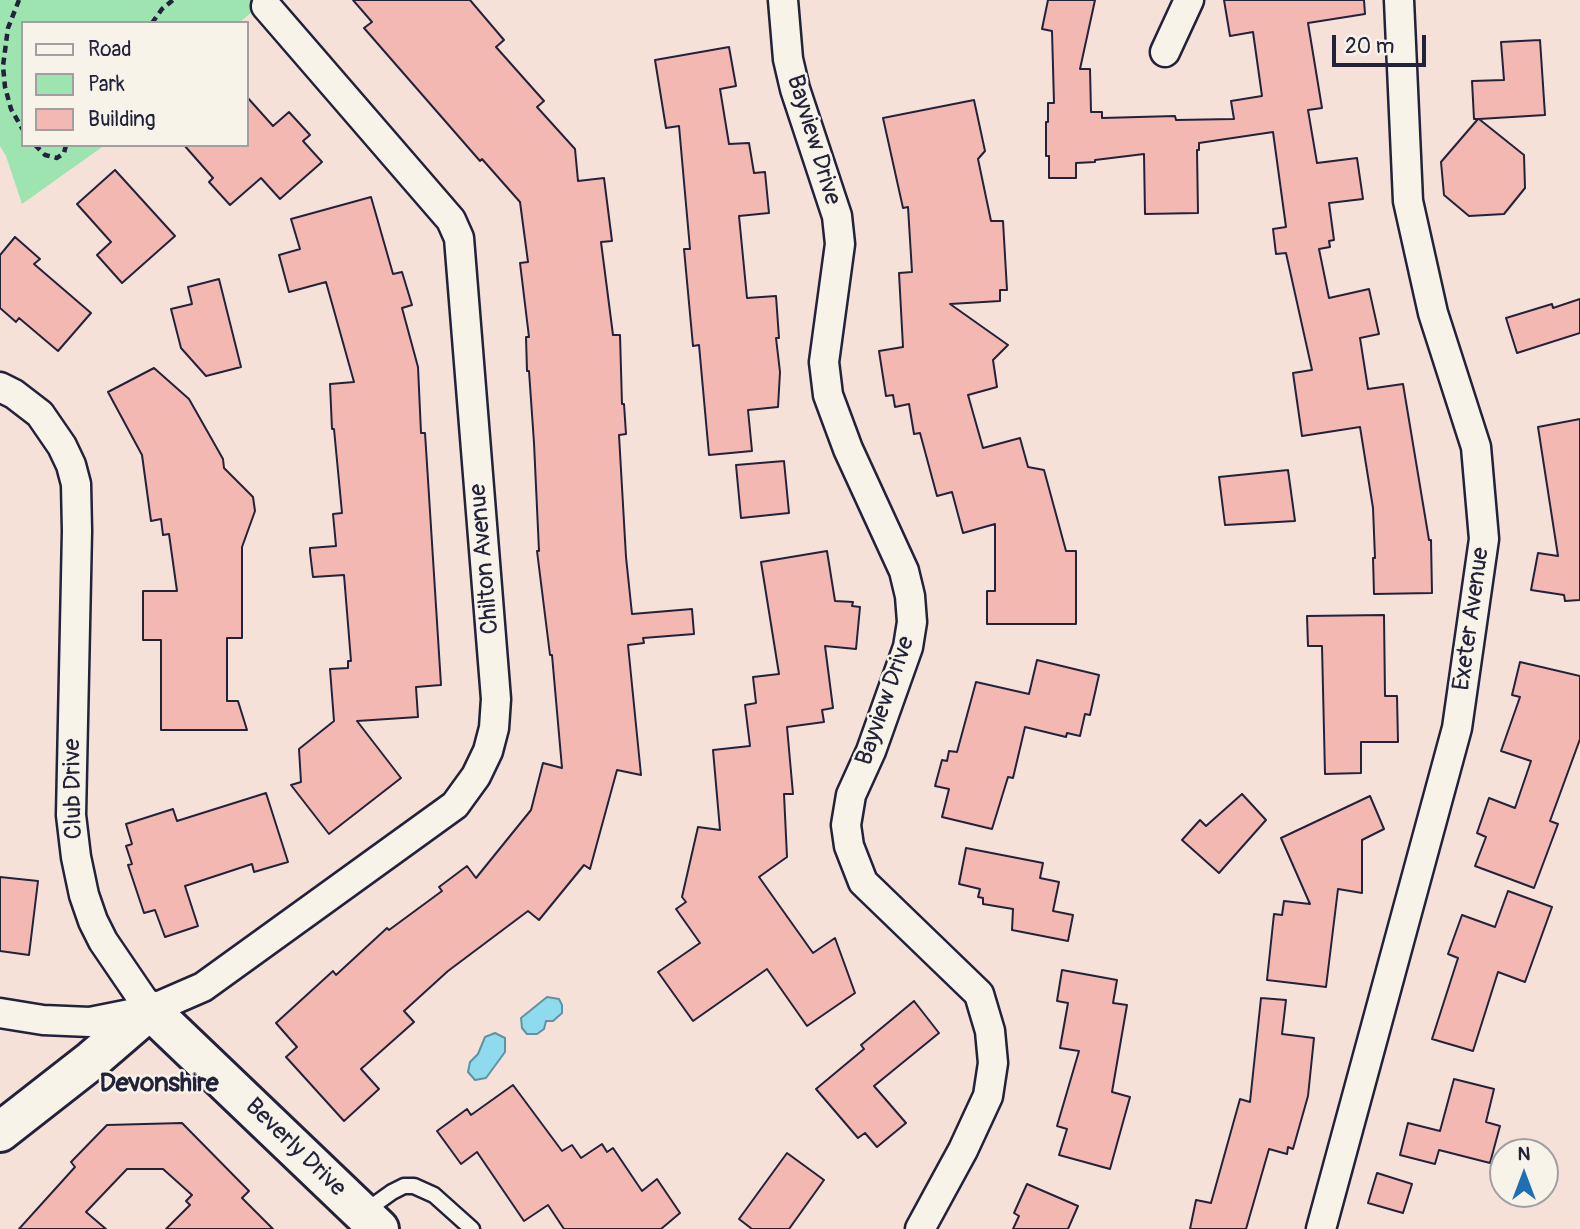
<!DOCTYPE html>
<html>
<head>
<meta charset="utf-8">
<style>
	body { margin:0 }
	#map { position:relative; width:1580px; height:1229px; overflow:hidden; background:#f6e1d8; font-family:Pangolin,sans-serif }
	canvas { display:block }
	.legend { position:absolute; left:21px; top:21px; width:228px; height:126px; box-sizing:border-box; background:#f7f3e8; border:2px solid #a29fa3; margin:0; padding:9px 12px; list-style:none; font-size:21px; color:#22223b }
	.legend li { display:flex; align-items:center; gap:14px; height:35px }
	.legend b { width:35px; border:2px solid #a29fa3 }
	.north { position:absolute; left:1489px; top:1138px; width:70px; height:70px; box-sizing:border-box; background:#f7f3e8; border:2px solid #a29fa3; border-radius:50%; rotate:0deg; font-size:19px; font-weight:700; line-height:28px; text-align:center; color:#22223b }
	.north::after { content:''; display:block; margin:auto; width:24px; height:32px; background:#1f6fb2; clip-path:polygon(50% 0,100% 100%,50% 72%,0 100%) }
	.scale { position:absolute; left:1332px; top:35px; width:94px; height:32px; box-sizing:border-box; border:4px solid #22223b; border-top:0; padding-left:9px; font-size:21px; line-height:24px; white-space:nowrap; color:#22223b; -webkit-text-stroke:5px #f7f3e8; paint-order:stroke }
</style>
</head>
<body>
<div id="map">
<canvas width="1580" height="1229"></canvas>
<ul class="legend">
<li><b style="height:9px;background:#f7f3e8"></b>Road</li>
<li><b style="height:19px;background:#9ee4b0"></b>Park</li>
<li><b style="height:19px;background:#f4b8b3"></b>Building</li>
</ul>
<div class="north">N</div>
<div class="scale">20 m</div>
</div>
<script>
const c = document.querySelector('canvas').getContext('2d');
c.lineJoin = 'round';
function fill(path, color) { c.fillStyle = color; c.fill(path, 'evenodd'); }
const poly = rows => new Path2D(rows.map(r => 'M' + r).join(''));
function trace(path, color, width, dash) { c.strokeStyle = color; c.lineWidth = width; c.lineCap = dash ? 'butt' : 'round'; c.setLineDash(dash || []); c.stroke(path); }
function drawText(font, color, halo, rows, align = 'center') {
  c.font = font + ' Pangolin,sans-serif'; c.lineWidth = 5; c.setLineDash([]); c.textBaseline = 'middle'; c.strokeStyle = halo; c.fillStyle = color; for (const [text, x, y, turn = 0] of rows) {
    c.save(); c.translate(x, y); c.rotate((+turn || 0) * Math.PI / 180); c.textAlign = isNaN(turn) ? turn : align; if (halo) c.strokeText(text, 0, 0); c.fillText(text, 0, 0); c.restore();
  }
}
fill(poly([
	[0,0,266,0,239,23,23,23,23,145,105,145,22,204,6,156,0,146]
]), '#9ee4b0');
const water = poly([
	[547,997,559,999,562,1005,562,1013,553,1021,546,1021,544,1029,537,1034,527,1034,522,1028,521,1018,547,997],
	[495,1033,505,1038,505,1052,486,1078,475,1080,468,1072,470,1062,478,1054,485,1037,495,1033]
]);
fill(water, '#8ddbec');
trace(water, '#6291a5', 2);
const building = poly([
	[353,0,470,0,504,40,496,47,544,101,537,107,575,149,578,181,604,178,612,241,601,242,613,335,620,335,622,404,624,404,626,434,619,435,626,557,632,614,692,609,694,634,643,638,644,643,628,645,641,775,617,770,590,869,584,865,539,920,528,911,448,971,404,1011,414,1022,361,1069,379,1089,344,1121,286,1057,297,1047,276,1023,333,971,336,975,387,928,389,930,442,891,439,887,467,866,476,878,531,810,543,763,562,768,552,655,550,655,537,551,539,551,534,443,529,371,527,371,526,337,529,337,520,263,528,262,520,202,482,159,480,161,364,28,372,22,353,0],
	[1048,0,1095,0,1080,69,1090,69,1091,112,1102,112,1102,118,1175,116,1176,120,1234,119,1231,101,1262,96,1253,32,1230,36,1224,0,1364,0,1365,14,1308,23,1322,108,1308,110,1317,163,1357,158,1363,199,1329,203,1334,240,1329,241,1330,247,1319,249,1329,298,1369,289,1379,334,1360,338,1368,389,1403,384,1429,540,1431,540,1432,593,1374,594,1373,558,1375,558,1373,508,1360,427,1302,436,1293,373,1312,370,1286,253,1276,254,1273,229,1286,227,1273,132,1199,143,1199,150,1197,150,1198,213,1145,214,1144,154,1095,160,1095,162,1076,163,1076,178,1049,178,1049,156,1046,156,1046,122,1048,122,1048,103,1054,103,1052,31,1042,29,1048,0],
	[1540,40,1545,115,1479,119,1524,155,1525,188,1504,214,1469,216,1444,195,1441,162,1478,119,1474,119,1472,81,1504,80,1501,42,1540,40],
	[729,47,736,86,720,89,729,144,749,143,754,173,765,172,769,213,739,216,747,298,776,296,779,338,776,338,780,372,778,407,748,410,752,451,709,455,699,345,693,346,684,249,690,249,679,126,666,128,655,60,729,47],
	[247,97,273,126,289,112,310,135,303,141,322,162,280,199,261,178,230,205,209,182,213,178,184,145,247,145,247,97],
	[974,100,985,151,978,159,991,221,1003,221,1007,290,1000,290,1000,301,950,304,1008,345,993,360,997,387,968,395,983,448,1020,438,1028,467,1044,470,1066,551,1076,551,1076,624,987,624,987,591,995,591,995,524,963,533,952,492,937,496,920,433,914,434,909,404,895,407,893,395,886,396,879,351,903,347,899,273,912,272,908,207,903,208,883,118,974,100],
	[115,170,175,236,122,283,97,255,111,242,77,204,115,170],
	[371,197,393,274,402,272,412,305,402,308,418,367,421,433,425,433,427,464,441,685,416,687,418,717,357,721,401,778,329,834,291,785,301,782,299,749,334,721,330,669,348,668,348,661,351,661,344,575,313,577,310,552,310,548,336,546,333,514,342,513,334,429,332,429,330,384,354,382,326,282,289,292,279,255,300,249,291,219,371,197],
	[15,237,40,259,34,264,91,313,58,351,19,318,16,322,0,308,0,255,15,237],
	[219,279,241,367,206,376,181,348,171,309,192,304,188,287,219,279],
	[1580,299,1580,333,1517,353,1506,318,1552,304,1553,308,1580,299],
	[154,368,189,399,223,459,224,468,253,497,255,511,242,547,242,638,227,638,227,701,238,701,247,730,161,730,161,640,143,640,143,591,177,591,169,534,163,535,161,519,151,521,142,455,108,392,154,368],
	[1580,419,1580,600,1565,601,1564,595,1531,590,1538,553,1558,556,1538,427,1580,419],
	[784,461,789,513,741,518,736,465,784,461],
	[1288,470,1295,521,1225,525,1219,477,1288,470],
	[827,551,835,601,853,602,852,606,860,607,856,649,825,646,833,708,822,710,824,722,787,727,793,794,784,794,787,857,759,877,813,953,835,938,855,993,807,1026,767,969,693,1021,658,972,700,943,676,909,686,902,682,897,698,827,720,830,713,750,750,746,745,705,756,703,753,677,779,674,761,562,827,551],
	[1384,615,1385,696,1397,696,1398,742,1361,742,1361,773,1325,774,1322,646,1308,646,1307,616,1384,615],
	[1037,660,1099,675,1090,715,1085,714,1080,736,1067,733,1066,737,1025,727,1013,778,1008,777,992,829,942,817,949,789,935,786,942,760,947,761,949,751,957,752,976,682,1029,694,1037,660],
	[1520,662,1580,676,1580,739,1550,821,1558,824,1534,888,1475,866,1486,837,1477,833,1489,798,1515,808,1531,761,1501,751,1520,697,1512,695,1520,662],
	[266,793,288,862,254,872,252,864,185,886,198,926,165,937,155,910,144,913,128,865,132,864,126,846,132,844,126,824,173,809,177,821,266,793],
	[1242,794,1266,820,1219,873,1182,840,1200,820,1206,826,1242,794],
	[1370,796,1384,829,1362,840,1362,893,1338,889,1326,987,1267,980,1274,914,1282,915,1284,901,1310,904,1281,838,1370,796],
	[966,848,1043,863,1040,878,1059,882,1053,911,1073,915,1068,941,1012,930,1013,909,983,904,983,898,978,897,980,889,959,884,966,848],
	[0,877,38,881,29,955,0,951,0,877],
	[1508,891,1552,907,1525,982,1498,972,1473,1051,1432,1039,1458,958,1448,954,1462,915,1495,927,1508,891],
	[1062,970,1117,980,1113,1003,1127,1005,1112,1092,1130,1097,1110,1169,1059,1155,1067,1129,1057,1126,1079,1051,1060,1048,1068,1003,1057,1001,1062,970],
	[1261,998,1286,1000,1282,1034,1314,1038,1308,1096,1293,1149,1288,1147,1287,1154,1269,1149,1246,1229,1190,1229,1196,1200,1211,1203,1240,1099,1250,1102,1261,998],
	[914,1001,939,1033,874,1086,906,1123,877,1147,865,1133,858,1138,816,1089,864,1049,861,1045,914,1001],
	[1454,1079,1494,1089,1486,1122,1500,1126,1490,1163,1439,1150,1435,1164,1400,1155,1408,1123,1440,1131,1454,1079],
	[513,1085,562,1151,572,1145,581,1158,602,1144,607,1152,613,1148,642,1191,657,1179,680,1213,661,1229,564,1229,548,1205,524,1221,477,1152,461,1164,437,1131,467,1109,471,1115,513,1085],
	[182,1123,249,1191,242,1198,273,1229,166,1229,190,1205,186,1201,192,1195,163,1169,127,1169,86,1212,106,1229,19,1229,75,1167,71,1162,107,1125,182,1123],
	[787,1153,824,1180,789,1229,752,1229,739,1219,787,1153],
	[1377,1173,1412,1184,1403,1213,1368,1203,1377,1173],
	[1027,1184,1078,1206,1068,1229,1013,1229,1019,1216,1014,1213,1027,1184]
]);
fill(building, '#f4b8b3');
trace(building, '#22223b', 2);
const lane = poly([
	[364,1212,392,1192,404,1186,414,1186,434,1195,472,1229]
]);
const street = poly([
	[783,0,788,59,795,89,837,216,840,244,824,362,828,395,848,449,904,571,910,596,912,622,908,647,871,751,851,795,846,825,849,846,863,882,979,994,990,1031,993,1063,988,1096,963,1150,920,1229],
	[1165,52,1189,0],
	[0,387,14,394,40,414,62,446,71,465,76,484,77,531,71,815,76,857,84,895,93,921,103,941,150,1010],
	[0,1013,43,1020,90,1022,150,1010,203,987,455,805,476,776,488,751,494,728,496,699,459,238,451,220,266,6],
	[1321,1229,1457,728,1484,539,1476,447,1433,313,1408,201,1399,0]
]);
const secondary = poly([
	[0,1132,92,1060,150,1010,379,1229]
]);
trace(lane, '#22223b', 19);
trace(street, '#22223b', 33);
trace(secondary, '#22223b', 44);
trace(poly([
	[19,0,8,28,3,66,5,87,11,109,23,130],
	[152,23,162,9,173,0],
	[35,145,45,155,57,158,64,153,66,145]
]), '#22223b', 4.5, [7, 5]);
trace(lane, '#f7f3e8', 14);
trace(street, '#f7f3e8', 28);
trace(secondary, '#f7f3e8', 38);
drawText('24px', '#22223b', '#f7f3e8', [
	["Bayview Drive",813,140,73],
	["Chilton Avenue",485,559,-95],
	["Exeter Avenue",1472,619,-82],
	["Bayview Drive",886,701,-71],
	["Club Drive",74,789,-91],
	["Beverly Drive",295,1148,44]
]);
drawText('bold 26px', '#22223b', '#f7f3e8', [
	["Devonshire",159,1084]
]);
</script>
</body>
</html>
